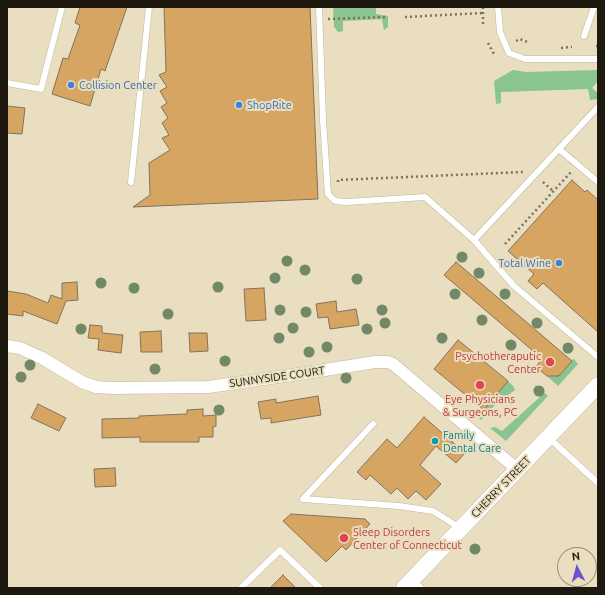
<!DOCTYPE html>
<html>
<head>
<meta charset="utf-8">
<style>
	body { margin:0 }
	#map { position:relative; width:605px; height:595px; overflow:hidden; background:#e9dec0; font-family:Ubuntu,sans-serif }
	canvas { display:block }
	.frame { position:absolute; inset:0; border:8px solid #1d190e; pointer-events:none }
	.north { position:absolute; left:557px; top:547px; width:40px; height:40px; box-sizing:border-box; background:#e9dec0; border:1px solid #978f79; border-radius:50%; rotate:354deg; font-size:11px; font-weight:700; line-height:16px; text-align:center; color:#1d190e }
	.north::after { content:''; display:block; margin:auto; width:14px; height:18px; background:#6a53cd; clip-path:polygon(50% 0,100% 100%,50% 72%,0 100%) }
</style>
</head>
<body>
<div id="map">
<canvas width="605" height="595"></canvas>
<div class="frame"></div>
<div class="north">N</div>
</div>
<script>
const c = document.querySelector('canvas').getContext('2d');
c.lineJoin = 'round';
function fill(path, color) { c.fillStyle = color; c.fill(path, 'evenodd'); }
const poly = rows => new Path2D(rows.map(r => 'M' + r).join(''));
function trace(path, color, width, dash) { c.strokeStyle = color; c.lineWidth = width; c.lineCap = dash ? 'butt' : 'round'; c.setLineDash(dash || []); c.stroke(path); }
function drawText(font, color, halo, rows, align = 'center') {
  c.font = font + ' Ubuntu,sans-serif'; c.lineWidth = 4; c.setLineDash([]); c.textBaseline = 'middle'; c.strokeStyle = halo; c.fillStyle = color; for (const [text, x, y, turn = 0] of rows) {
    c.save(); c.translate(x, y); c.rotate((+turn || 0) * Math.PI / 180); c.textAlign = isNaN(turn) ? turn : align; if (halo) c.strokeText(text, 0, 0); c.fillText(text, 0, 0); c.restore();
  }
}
fill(poly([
	[333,7,388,7,376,8,376,14,388,16,388,27,384,30,382,19,343,21,343,31,338,32,334,27],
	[513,70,526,72,598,70,598,81,592,88,598,93,598,99,590,100,588,89,501,92,501,103,496,104,494,81],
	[574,359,578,364,558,386,547,376,559,376,571,360],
	[508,381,513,386,515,390,494,406,481,420,477,416],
	[536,385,548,396,506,441,490,428,495,427,502,431,540,397,533,390]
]), '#8ac491');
const building = poly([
	[80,7,127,7,105,71,101,69,90,106,52,94,63,58,68,59,80,25,75,23,80,7],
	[164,7,310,7,318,199,133,207,150,195,149,163,170,150,162,138,169,135,162,123,168,118,161,107,167,103,160,91,167,87,159,75,166,72,164,7],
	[7,106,25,108,22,134,7,133,7,106],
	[572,180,585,192,587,190,598,200,598,332,543,283,537,289,528,281,534,274,508,251,572,180],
	[456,262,572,361,559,376,547,376,536,367,541,360,531,351,532,350,444,275,456,262],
	[77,282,78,300,66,301,57,324,23,311,23,316,7,314,7,291,26,294,48,303,51,295,62,299,62,283,77,282],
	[264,288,266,320,246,321,244,289,264,288],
	[336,301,337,312,356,309,359,325,330,329,328,317,318,318,316,304,336,301],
	[90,325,102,326,102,333,123,335,121,353,98,350,99,339,88,338,90,325],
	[161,331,162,352,141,352,140,332,161,331],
	[189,333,207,333,208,351,190,352,189,333],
	[458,340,508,381,484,410,434,369,458,340],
	[318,396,321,415,271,423,271,418,261,419,258,402,276,399,276,403,318,396],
	[38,404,66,418,59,431,31,418,38,404],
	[203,409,203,416,216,415,216,426,213,427,213,437,199,437,199,442,140,442,140,437,102,438,102,419,139,418,139,416,187,414,187,410,203,409],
	[424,417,465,453,456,463,436,446,420,465,441,484,426,500,416,491,408,499,397,488,391,494,370,475,366,480,357,472,387,439,397,448,424,417],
	[115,468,116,486,95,487,94,469,115,468],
	[291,514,365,519,370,524,346,550,342,546,326,562,283,521,291,514],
	[283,575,296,588,270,588,283,575]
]);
fill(building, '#d5a561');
trace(building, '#84725a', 1);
const service = poly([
	[319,7,323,120,328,194,335,201,346,202,425,197,474,240,514,286,598,357],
	[498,7,500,32,509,53,525,59,598,59],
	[584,36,594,7],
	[7,83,41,89,62,7],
	[559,149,598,182],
	[131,182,149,7],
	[474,240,598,107],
	[373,424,303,499,399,506,433,511,460,528],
	[549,438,598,483],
	[412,579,421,588],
	[241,588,280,550,320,588]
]);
const minor = poly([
	[7,346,20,348,42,358,82,382,96,387,112,388,208,387,306,373,375,362,388,362,393,364,518,470]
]);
const secondary = poly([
	[404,588,598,385]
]);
trace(service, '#c1b699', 7);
trace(minor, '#c1b699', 13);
trace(secondary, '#c1b699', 17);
trace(poly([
	[483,7,483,24],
	[405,17,483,13],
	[328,19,387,17],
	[516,41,520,39,527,42],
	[488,43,494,54],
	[596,46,598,46],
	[561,48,572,47],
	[338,182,338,180,523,172],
	[543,182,553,191],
	[505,244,571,172]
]), '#7a735f', 2.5, [2, 3]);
trace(service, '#fff', 6);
trace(minor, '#fff', 12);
trace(secondary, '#fff', 16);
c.fillStyle = '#738866';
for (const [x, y] of [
	[462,257],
	[287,261],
	[305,270],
	[479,273],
	[275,278],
	[357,279],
	[101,283],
	[218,287],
	[134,288],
	[455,294],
	[505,294],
	[280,310],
	[382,310],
	[306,312],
	[168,314],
	[482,320],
	[385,323],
	[537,323],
	[293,328],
	[81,329],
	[367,329],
	[279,338],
	[442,338],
	[511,345],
	[327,347],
	[568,348],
	[309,352],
	[225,361],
	[30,365],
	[155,369],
	[21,377],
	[346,378],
	[539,391],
	[219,410],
	[475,549]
]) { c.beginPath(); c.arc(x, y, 5.5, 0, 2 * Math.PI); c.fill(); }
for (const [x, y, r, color] of [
	[71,85,4,"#3f7fe0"],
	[239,105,4,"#3f7fe0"],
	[559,263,4,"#3f7fe0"],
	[550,362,5,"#e0444e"],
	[480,385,5,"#e0444e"],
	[435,441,4,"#0f9aa8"],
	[344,538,5,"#e0444e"]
]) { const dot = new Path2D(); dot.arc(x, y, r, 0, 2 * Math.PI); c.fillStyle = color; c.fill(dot); trace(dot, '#e9dec0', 1.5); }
drawText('11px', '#366cbe', '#e9dec0', [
	["Collision Center",79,85],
	["ShopRite",247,105],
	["Total Wine",551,263,"right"]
], 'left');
drawText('11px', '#be3a42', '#e9dec0', [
	["Psychotheraputic",541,356],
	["Center",541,369],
	["Eye Physicians",480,399,"center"],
	["& Surgeons, PC",480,412,"center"],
	["Sleep Disorders",353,532,"left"],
	["Center of Connecticut",353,545,"left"]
], 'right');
drawText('11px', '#1d190e', '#e9dec0', [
	["SUNNYSIDE COURT",277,377,-8],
	["CHERRY STREET",501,487,-46]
]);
drawText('11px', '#0d838f', '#e9dec0', [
	["Family",443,435],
	["Dental Care",443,448]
], 'left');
</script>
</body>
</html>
